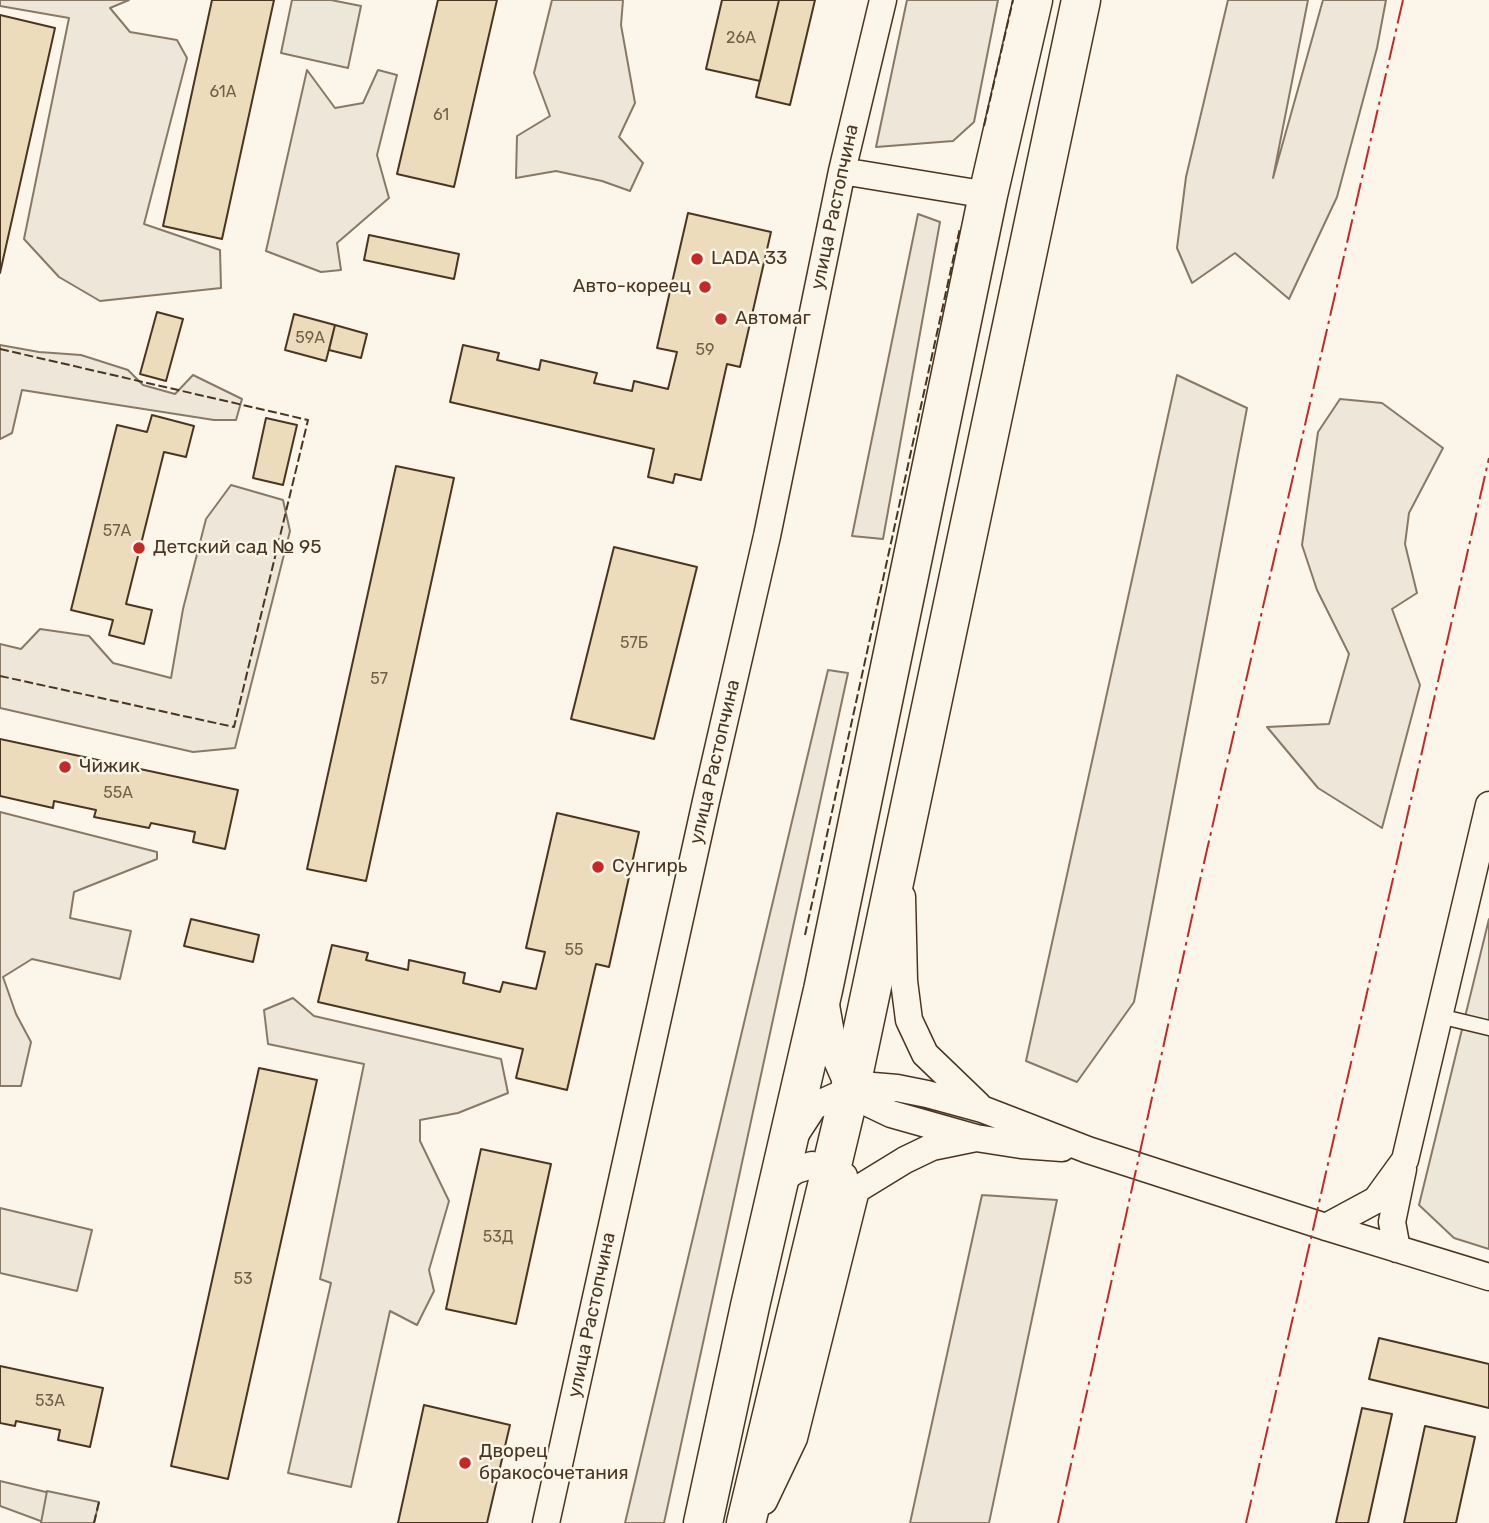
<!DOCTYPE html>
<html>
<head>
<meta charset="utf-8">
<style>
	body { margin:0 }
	canvas { display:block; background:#fbf6e9 }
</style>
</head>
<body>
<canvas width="1489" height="1523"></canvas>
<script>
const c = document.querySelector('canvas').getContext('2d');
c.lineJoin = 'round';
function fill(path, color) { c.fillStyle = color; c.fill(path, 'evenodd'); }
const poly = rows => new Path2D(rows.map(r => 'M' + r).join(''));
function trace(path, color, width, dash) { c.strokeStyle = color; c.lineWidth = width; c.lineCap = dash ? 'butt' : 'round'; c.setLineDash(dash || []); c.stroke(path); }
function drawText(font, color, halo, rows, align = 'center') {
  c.font = font + ' Rubik,sans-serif'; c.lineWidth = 5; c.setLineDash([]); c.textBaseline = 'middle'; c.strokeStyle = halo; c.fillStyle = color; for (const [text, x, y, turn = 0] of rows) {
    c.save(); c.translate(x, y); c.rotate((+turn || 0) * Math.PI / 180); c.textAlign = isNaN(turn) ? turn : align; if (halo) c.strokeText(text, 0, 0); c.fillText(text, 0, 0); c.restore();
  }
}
const green = poly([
	[0,0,129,0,110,8,130,32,177,40,187,58,144,224,220,250,221,288,100,301,59,277,24,239,69,18,0,6,0,0],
	[552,0,623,0,621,25,635,103,619,137,643,163,630,191,602,181,556,171,516,178,517,136,550,116,534,73,552,0],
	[907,0,998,0,974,122,953,141,876,147,907,0],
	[1228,0,1308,0,1273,178,1323,0,1386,0,1377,48,1337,197,1289,299,1235,253,1192,283,1177,248,1186,177,1228,0],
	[307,70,335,108,363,103,378,70,397,75,377,155,389,198,337,243,341,270,321,272,266,251,307,70],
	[918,214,940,222,883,539,852,536,918,214],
	[0,345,39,352,81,355,128,370,143,385,175,394,193,375,242,399,236,420,214,420,22,390,12,433,0,439,0,345],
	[1177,375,1247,408,1134,1002,1077,1082,1026,1061,1177,375],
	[1340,399,1382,403,1443,448,1409,513,1405,544,1417,593,1392,609,1420,685,1382,828,1318,788,1267,727,1329,724,1349,654,1317,590,1302,545,1318,432,1340,399],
	[231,485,283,500,290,531,235,748,193,752,0,708,0,644,21,649,40,629,89,636,113,663,171,678,183,609,206,519,231,485],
	[828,670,848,673,664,1523,625,1523,828,670],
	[0,812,157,852,157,859,74,892,70,918,131,931,120,979,32,959,3,977,16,1014,31,1042,21,1086,0,1086,0,812],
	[293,998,314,1016,501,1059,508,1093,458,1113,420,1120,420,1141,449,1201,429,1270,434,1291,417,1325,390,1311,351,1487,288,1473,331,1283,320,1279,364,1064,268,1044,264,1010,293,998],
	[982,1195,1057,1200,989,1523,910,1523,982,1195],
	[0,1208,92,1230,77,1291,0,1273,0,1208],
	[0,1481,50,1493,46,1523,0,1506,0,1481]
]);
fill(green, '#ede6d9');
trace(green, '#887966', 2);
const parking = poly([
	[292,0,331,0,361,6,348,68,281,53,292,0],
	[1489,919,1489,1249,1454,1238,1419,1205,1489,919],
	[47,1491,99,1502,94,1523,41,1523,47,1491]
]);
fill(parking, '#ede7d9');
trace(parking, '#887966', 2);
const building = poly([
	[212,0,274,0,222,239,163,226,212,0],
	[438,0,497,0,454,187,397,174,438,0],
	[722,0,779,0,760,81,706,69,722,0],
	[779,0,815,0,790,105,756,97,779,0],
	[0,15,55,28,0,273,0,15],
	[688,213,771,232,740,367,727,364,701,480,675,474,673,483,648,477,654,449,450,402,463,345,499,353,497,360,539,370,541,360,597,373,594,383,632,391,634,381,668,389,677,352,657,348,688,213],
	[369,235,459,254,454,279,364,260,369,235],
	[157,312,183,319,166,381,140,374,157,312],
	[294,314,335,325,326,361,285,350,294,314],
	[335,325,367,334,361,358,329,350,335,325],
	[152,415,194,426,186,457,164,452,126,604,152,610,144,644,109,635,113,620,71,610,117,425,147,432,152,415],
	[266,418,297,425,283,485,253,478,266,418],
	[396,466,454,478,366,881,307,869,396,466],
	[614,547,697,567,654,739,571,719,614,547],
	[0,739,238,790,225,849,193,842,195,832,151,823,149,828,94,817,96,810,54,801,53,808,0,796,0,739],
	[557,813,639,832,609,967,596,964,567,1090,516,1078,523,1049,318,1002,332,945,368,953,366,960,408,970,409,960,465,973,463,983,500,992,503,982,536,989,545,952,526,948,557,813],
	[191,919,259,935,253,962,184,946,191,919],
	[259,1068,317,1080,228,1479,171,1466,259,1068],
	[481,1149,551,1164,516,1324,446,1309,481,1149],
	[1379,1338,1489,1364,1489,1408,1369,1379,1379,1338],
	[0,1366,103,1388,90,1447,58,1440,60,1430,16,1421,15,1426,0,1423,0,1366],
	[424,1405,510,1425,487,1523,398,1523,424,1405],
	[1362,1408,1392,1414,1368,1523,1336,1523,1362,1408],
	[1425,1426,1475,1437,1456,1523,1404,1523,1425,1426]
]);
fill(building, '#ecdcbc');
trace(building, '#4a3520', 2);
const lane = poly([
	[1439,1016,1489,1028]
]);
const street = poly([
	[842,171,988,195],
	[902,897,904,981,909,1020,925,1054,978,1105],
	[826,1005,835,1056,850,1090,868,1103,891,1114,976,1138,1021,1145,1062,1148],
	[797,1132,814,1106,850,1090,873,1086,897,1088,927,1094,982,1109,1088,1150,1326,1227,1489,1277],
	[779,1181,796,1170,812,1165,831,1169,844,1176],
	[1326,1227,1376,1200,1405,1160,1489,805],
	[1397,1249,1392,1222,1403,1169],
	[764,1501,794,1438,856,1190,905,1160,932,1147,976,1138],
	[546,1523,706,801,767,536,842,171,883,0]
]);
const highway = poly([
	[703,1523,750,1306,823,990,988,195,1033,0],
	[746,1523,850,1090,1081,0]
]);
trace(lane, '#4a3520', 17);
trace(street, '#4a3520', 29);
trace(highway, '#4a3520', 41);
trace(lane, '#fbf6e9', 14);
trace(street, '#fbf6e9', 26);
trace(highway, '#fbf6e9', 38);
trace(poly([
	[984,126,1013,0],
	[0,349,308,420,234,727,0,676],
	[805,935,960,228],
	[94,1523,99,1502]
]), '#4a3520', 2, [9, 3.5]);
trace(poly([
	[1058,1523,1203,867,1403,0],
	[1246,1523,1489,458]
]), '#c62828', 2, [24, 5, 3.5, 5]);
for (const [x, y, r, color] of [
	[697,259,7,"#c62828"],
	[705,287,7,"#c62828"],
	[721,319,7,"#c62828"],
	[139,548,7,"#c62828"],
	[65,767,7,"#c62828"],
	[598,867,7,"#c62828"],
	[465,1463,7,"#c62828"]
]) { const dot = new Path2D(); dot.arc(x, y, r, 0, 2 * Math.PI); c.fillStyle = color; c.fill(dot); trace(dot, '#fbf6e9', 2.5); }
drawText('16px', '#725f47', null, [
	["26А",741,38],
	["61А",223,92],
	["61",441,115],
	["59А",310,338],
	["59",705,350],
	["57А",117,531],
	["57Б",634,643],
	["57",379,679],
	["55А",118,793],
	["55",574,950],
	["53Д",498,1237],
	["53",243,1279],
	["53А",50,1401]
]);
drawText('19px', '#4a3520', '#fbf6e9', [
	["улица Растопчина",835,207,-78],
	["улица Растопчина",715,762,-77],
	["улица Растопчина",592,1315,-78]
]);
drawText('19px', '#4a3520', '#fbf6e9', [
	["LADA 33",711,259],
	["Авто-кореец",691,287,"right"],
	["Автомаг",735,319],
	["Детский сад № 95",153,548],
	["Чижик",79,767],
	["Сунгирь",612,867],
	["Дворец",479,1452],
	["бракосочетания",479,1474]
], 'left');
</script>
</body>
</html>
